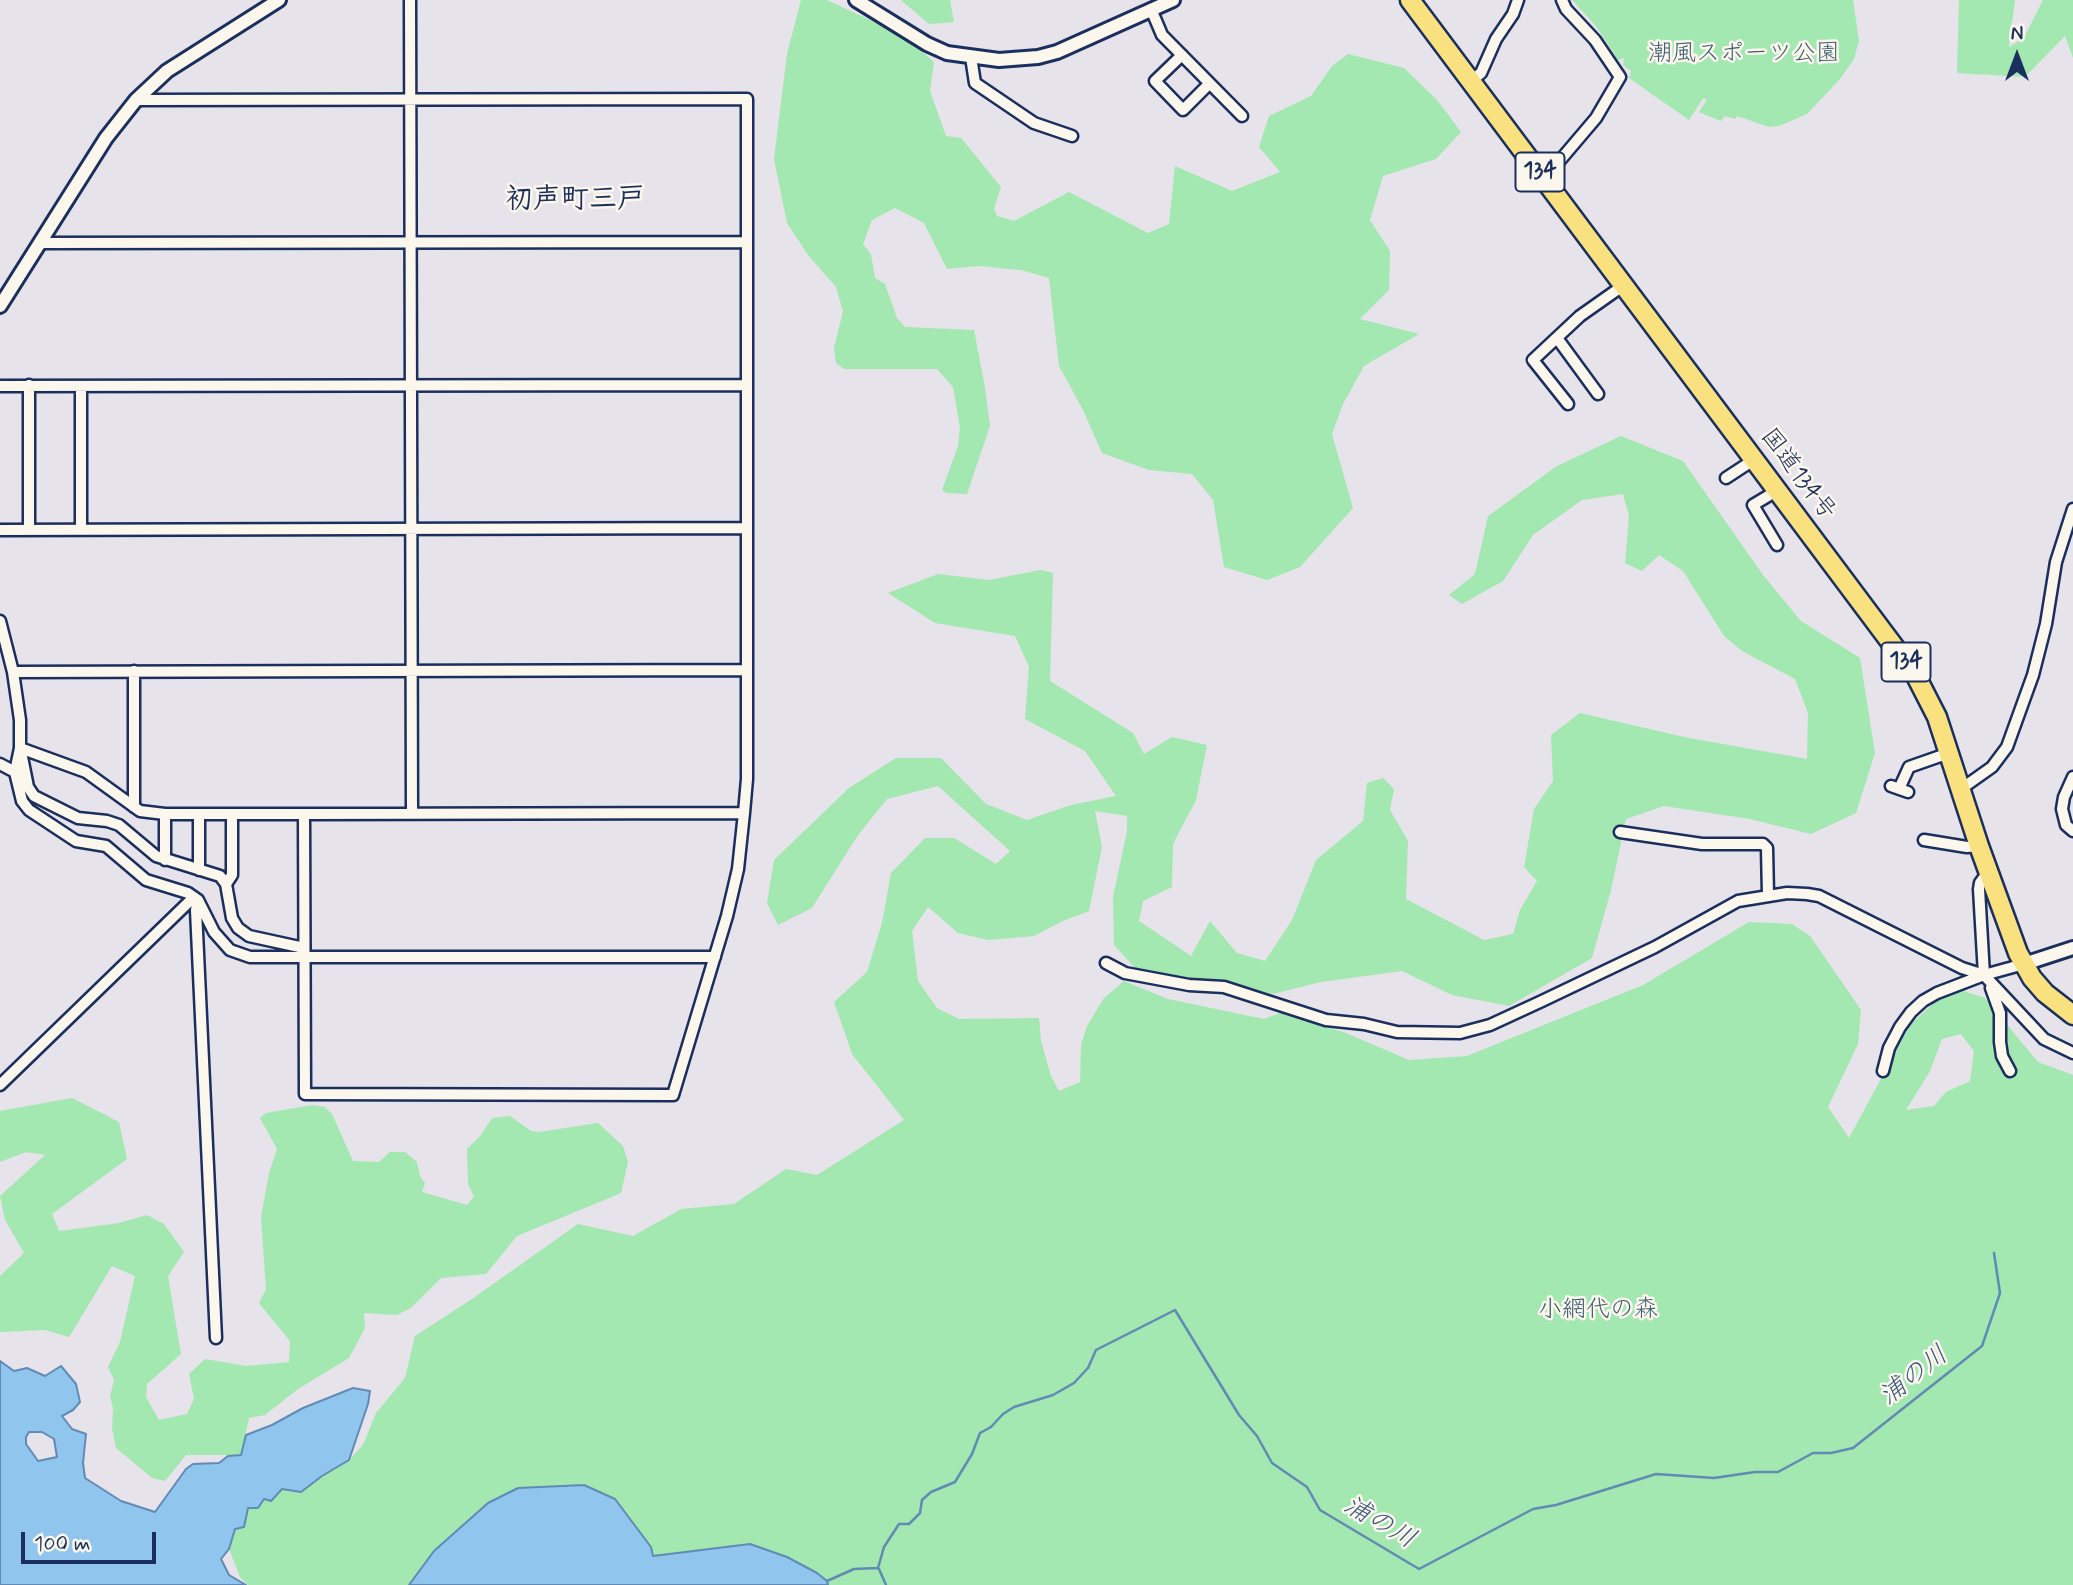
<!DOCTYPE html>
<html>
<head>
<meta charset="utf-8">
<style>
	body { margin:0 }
	#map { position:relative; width:2073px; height:1585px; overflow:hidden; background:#e6e3ea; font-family:Mynerve,sans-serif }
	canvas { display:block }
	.north { position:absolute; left:1982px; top:21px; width:70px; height:70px; -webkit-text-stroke:5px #fbf7ec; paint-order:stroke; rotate:0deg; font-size:19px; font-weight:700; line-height:28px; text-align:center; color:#1b2f5e }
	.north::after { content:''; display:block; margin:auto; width:24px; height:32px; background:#1b2f5e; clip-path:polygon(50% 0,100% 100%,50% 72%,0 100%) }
	.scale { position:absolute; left:21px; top:1532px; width:135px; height:32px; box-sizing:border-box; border:4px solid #1b2f5e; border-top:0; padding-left:9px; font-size:21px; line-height:24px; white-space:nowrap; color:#1b2f5e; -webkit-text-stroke:5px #fbf7ec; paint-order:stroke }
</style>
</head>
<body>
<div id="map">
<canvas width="2073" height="1585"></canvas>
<div class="north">N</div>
<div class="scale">100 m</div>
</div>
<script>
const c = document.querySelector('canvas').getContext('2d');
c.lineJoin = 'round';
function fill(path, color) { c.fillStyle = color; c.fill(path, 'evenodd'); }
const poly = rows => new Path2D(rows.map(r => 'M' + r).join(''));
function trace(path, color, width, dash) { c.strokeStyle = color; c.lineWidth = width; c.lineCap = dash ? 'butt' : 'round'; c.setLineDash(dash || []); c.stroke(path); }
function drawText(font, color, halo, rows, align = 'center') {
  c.font = font + ' Mynerve,"Klee One",sans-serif'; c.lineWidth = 5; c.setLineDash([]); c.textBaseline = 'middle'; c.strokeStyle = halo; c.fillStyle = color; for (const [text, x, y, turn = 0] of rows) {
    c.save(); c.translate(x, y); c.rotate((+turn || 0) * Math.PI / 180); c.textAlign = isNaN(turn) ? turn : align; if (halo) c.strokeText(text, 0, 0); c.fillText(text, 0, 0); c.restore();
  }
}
fill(poly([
	[801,0,827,0,904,36,934,62,930,91,946,136,961,138,1001,187,994,209,997,216,1014,221,1069,192,1148,233,1169,224,1175,166,1232,191,1280,172,1259,147,1269,116,1311,96,1332,66,1348,54,1404,68,1437,100,1461,132,1436,159,1383,176,1370,220,1390,251,1389,290,1360,319,1419,334,1364,366,1343,404,1332,434,1353,508,1300,567,1267,580,1224,567,1213,500,1192,474,1149,470,1102,453,1083,410,1059,366,1049,278,1021,270,979,266,947,269,924,223,895,208,872,220,863,244,871,254,875,278,885,284,897,318,905,327,974,330,985,388,990,426,967,494,946,493,942,490,958,446,960,428,953,387,937,369,844,369,836,363,834,348,843,311,836,287,808,255,787,223,774,159,787,54],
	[901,0,950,0,954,22,929,24],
	[1572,0,1853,0,1859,41,1854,59,1840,79,1807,114,1779,126,1769,127,1737,116,1735,119,1725,116,1721,121,1699,112,1707,100,1703,98,1689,120,1629,78,1631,71,1623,65,1624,58,1618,60,1596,26],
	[1959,0,2015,0,2009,47,2024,38,2043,0,2073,0,2073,58,2065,36,2025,77,1957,73],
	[1621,436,1683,461,1763,575,1801,621,1860,658,1875,753,1856,813,1811,834,1750,819,1664,806,1626,819,1611,890,1592,958,1509,1006,1452,995,1402,971,1321,982,1273,994,1136,969,1114,945,1113,897,1127,831,1127,816,1095,811,1102,847,1089,911,1063,921,1034,936,988,940,958,933,928,907,912,931,918,981,937,1008,959,1019,1039,1018,1041,1041,1051,1076,1059,1091,1080,1082,1081,1045,1087,1026,1104,998,1124,981,1168,999,1264,1019,1280,1013,1346,1033,1409,1060,1467,1056,1643,985,1749,922,1792,924,1810,936,1861,1010,1858,1044,1828,1107,1849,1138,1910,1025,1951,987,1985,998,2038,1062,2073,1075,2073,1585,248,1585,240,1577,229,1549,235,1528,244,1526,248,1508,282,1489,301,1492,322,1476,349,1460,363,1445,376,1413,405,1378,415,1336,472,1299,578,1224,633,1236,681,1209,734,1204,786,1169,817,1175,904,1120,852,1054,834,1002,867,972,882,923,891,873,925,838,954,838,996,864,1010,851,938,786,887,799,858,835,812,908,778,925,767,903,774,860,849,788,896,758,941,758,986,804,1027,820,1071,805,1116,796,1085,751,1025,719,1029,667,1015,636,935,623,888,593,938,574,989,580,1041,570,1053,573,1050,681,1133,733,1144,754,1172,737,1207,745,1196,800,1173,844,1172,887,1143,901,1139,921,1191,956,1210,921,1237,953,1265,961,1292,920,1316,860,1363,821,1367,783,1383,778,1394,789,1390,810,1408,841,1406,899,1484,940,1513,934,1520,910,1537,881,1524,867,1534,809,1553,781,1551,735,1580,713,1684,737,1807,759,1808,713,1795,679,1742,651,1724,636,1683,571,1659,555,1642,571,1625,563,1629,516,1623,494,1582,500,1533,535,1503,581,1462,604,1449,595,1475,574,1488,516,1557,466],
	[1961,1034,1974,1051,1970,1081,1946,1092,1934,1106,1906,1110,1930,1071,1942,1039],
	[72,1098,119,1122,127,1159,52,1214,59,1231,119,1223,147,1215,164,1224,184,1252,168,1276,181,1354,147,1384,146,1397,159,1420,187,1414,194,1399,189,1374,205,1359,246,1366,289,1362,290,1341,259,1303,266,1289,261,1217,269,1173,277,1149,260,1118,266,1113,312,1105,325,1107,332,1114,353,1161,379,1162,390,1152,405,1152,417,1162,420,1176,425,1183,422,1192,467,1205,474,1196,468,1184,467,1149,481,1135,492,1118,510,1116,531,1131,539,1132,598,1123,623,1146,628,1162,621,1193,517,1236,486,1274,441,1278,411,1308,397,1315,364,1313,365,1328,349,1358,298,1389,265,1415,249,1418,241,1455,186,1455,165,1481,152,1478,116,1448,112,1428,113,1408,110,1396,114,1380,108,1367,120,1342,135,1276,112,1266,69,1337,45,1330,0,1332,0,1276,24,1253,5,1220,0,1196,45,1155,26,1152,0,1162,0,1111]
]), '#a3e7b1');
const water = poly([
	[0,1361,14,1371,27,1368,45,1376,61,1366,76,1384,80,1402,73,1410,62,1416,72,1429,86,1434,83,1463,85,1478,121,1501,155,1512,186,1469,193,1464,219,1463,228,1456,241,1455,246,1435,272,1425,303,1408,353,1388,370,1391,368,1404,349,1460,322,1476,301,1492,282,1489,271,1501,264,1499,258,1508,248,1508,244,1527,235,1529,229,1549,221,1559,229,1575,246,1585,0,1585,0,1361],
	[42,1432,54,1439,57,1457,38,1461,26,1444,26,1437,29,1432,42,1432],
	[584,1485,615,1499,651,1547,653,1556,750,1544,787,1557,817,1573,827,1581,828,1585,409,1585,434,1551,488,1503,518,1488,584,1485]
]);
fill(water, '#90c6ee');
trace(water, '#618ab4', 2);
trace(poly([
	[879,1569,886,1585],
	[827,1581,854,1569,878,1568,884,1547,899,1524,909,1524,920,1513,922,1500,931,1492,955,1482,972,1454,980,1433,991,1427,1003,1414,1014,1407,1053,1395,1074,1383,1088,1368,1096,1350,1175,1310,1239,1415,1257,1436,1272,1463,1307,1487,1320,1510,1419,1569,1533,1509,1556,1505,1656,1474,1714,1478,1755,1472,1778,1472,1813,1453,1831,1453,1853,1448,1982,1346,2000,1293,1994,1253]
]), '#618ab4', 2.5);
const street = poly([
	[410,0,412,814],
	[1151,9,1162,35,1242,116],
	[1182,55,1155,81,1183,110,1209,84],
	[971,57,975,83,1034,123,1072,136],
	[1471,81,1481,73,1496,39,1513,14,1518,0],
	[1545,178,1596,118,1620,77,1595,40,1566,9,1562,0],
	[40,243,747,242],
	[1557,338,1598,394],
	[29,385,29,529],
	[0,386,747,385],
	[81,386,81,529],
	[1568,404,1533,360,1580,316,1624,285],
	[1726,478,1755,459],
	[0,530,747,528],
	[1777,545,1753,505,1778,490],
	[0,621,13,672,20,720,20,748,15,772,22,801,29,810,76,841,106,846,146,880,188,893,198,900,214,932,230,950,250,957,715,957],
	[13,672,747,670],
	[20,748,86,772,140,811,165,814,304,814,305,1094,673,1095,727,916,738,869,744,813,747,779,747,99,136,100],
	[21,752,28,787,34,796,78,818,107,821,119,825,156,856,220,876,226,884,232,918,238,928,249,936,304,948],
	[0,764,15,772],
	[2073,777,2064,797,2062,809,2066,825,2073,831],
	[1891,786,1908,792],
	[1899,789,1909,767,1949,753],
	[1961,789,1992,767,2007,747,2033,675,2046,624,2056,562,2073,509],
	[134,807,134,671],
	[165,814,165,860],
	[199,814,199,870],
	[304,814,744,813],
	[1620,832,1702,844,1763,844,1767,848,1768,895],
	[1924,840,1967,847,1979,846],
	[226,884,232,875,232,814],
	[198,900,196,910,216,1338],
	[1106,963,1125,973,1189,985,1224,987,1326,1020,1364,1024,1397,1032,1460,1033,1490,1025,1542,1001,1655,947,1738,901,1787,893,1807,894,1819,896,1962,968,1984,975,2044,1039,2073,1053],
	[1984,975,1979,889,1980,883,1988,872],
	[1991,988,2000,1013,2000,1042,2002,1056,2010,1071],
	[1883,1071,1889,1048,1900,1027,1911,1012,1923,1001,1937,993,1984,975,2024,964],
	[0,1085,194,897]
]);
const secondary = poly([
	[856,0,927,44,947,53,999,60,1038,57,1057,52,1173,0],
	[0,306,106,138,136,100,167,71,279,0],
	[2024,964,2073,948]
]);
const highway = poly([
	[1410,0,1916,676,1937,717,1979,846,2018,953,2032,978,2045,993,2073,1015]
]);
trace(street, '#1b2f5e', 15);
trace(secondary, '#1b2f5e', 18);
trace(highway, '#1b2f5e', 23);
trace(street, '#fbf7ec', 10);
trace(secondary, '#fbf7ec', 12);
trace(highway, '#fae180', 18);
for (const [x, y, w] of [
	[1540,172,49],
	[1906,662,49]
]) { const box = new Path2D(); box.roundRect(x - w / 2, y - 19.5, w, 39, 5); c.fillStyle = '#fbf7ec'; c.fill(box); trace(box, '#1b2f5e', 2); }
drawText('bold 23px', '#1b2f5e', null, [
	["134",1540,172],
	["134",1906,662]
]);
drawText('24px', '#3d5d73', '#fbf7ec', [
	["潮風スポーツ公園",1744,55],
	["小網代の森",1598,1311]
]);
drawText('24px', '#1b2f5e', '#fbf7ec', [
	["国道134号",1797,475,53]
]);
drawText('italic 26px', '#385582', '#fbf7ec', [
	["浦の川",1915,1377,-38],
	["浦の川",1379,1524,30]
]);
drawText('bold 28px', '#1b2f5e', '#fbf7ec', [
	["初声町三戸",575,201]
]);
</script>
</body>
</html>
